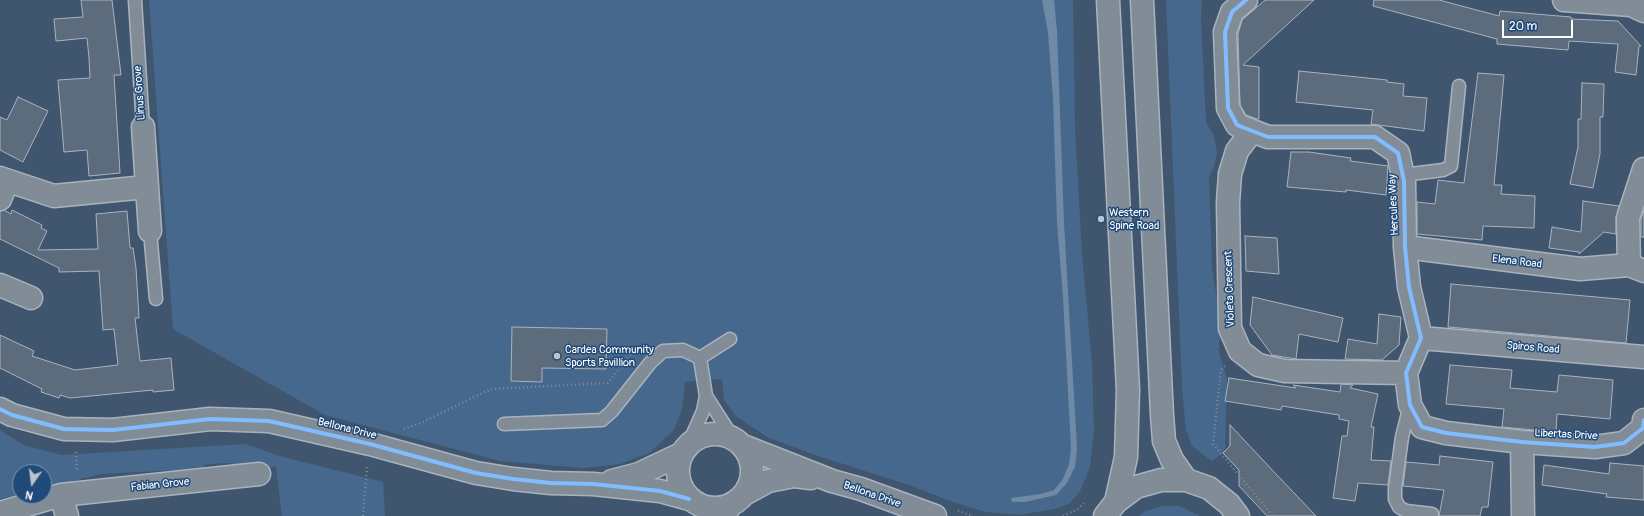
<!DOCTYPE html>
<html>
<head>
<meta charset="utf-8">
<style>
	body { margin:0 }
	#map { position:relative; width:1644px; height:516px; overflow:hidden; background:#40566e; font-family:Pangolin,sans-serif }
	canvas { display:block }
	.north { position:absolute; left:12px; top:464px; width:40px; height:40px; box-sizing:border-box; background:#1f4a7a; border:1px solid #7992af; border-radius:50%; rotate:194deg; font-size:11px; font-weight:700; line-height:16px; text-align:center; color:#fff }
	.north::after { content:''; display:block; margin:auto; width:14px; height:18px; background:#bcc4cc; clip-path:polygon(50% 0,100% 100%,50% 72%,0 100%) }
	.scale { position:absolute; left:1502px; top:20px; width:71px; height:18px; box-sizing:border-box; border:2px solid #fff; border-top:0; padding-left:5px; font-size:12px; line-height:14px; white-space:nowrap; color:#fff; -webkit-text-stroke:3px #1f4a7a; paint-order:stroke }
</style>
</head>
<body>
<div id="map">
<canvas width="1644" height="516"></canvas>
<div class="north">N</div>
<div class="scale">20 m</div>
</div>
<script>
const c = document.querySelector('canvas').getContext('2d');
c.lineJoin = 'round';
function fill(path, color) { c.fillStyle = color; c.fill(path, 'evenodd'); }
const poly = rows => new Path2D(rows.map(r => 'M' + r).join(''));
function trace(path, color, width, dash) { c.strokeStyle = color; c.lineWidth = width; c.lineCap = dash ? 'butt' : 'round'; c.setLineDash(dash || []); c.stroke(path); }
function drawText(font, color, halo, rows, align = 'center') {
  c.font = font + ' Pangolin,sans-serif'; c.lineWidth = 3; c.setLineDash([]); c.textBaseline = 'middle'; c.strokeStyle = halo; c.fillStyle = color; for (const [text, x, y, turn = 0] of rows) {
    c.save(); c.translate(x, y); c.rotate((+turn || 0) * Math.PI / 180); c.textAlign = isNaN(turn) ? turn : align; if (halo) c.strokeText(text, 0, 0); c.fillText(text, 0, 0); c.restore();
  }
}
fill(poly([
	[149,0,1073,0,1075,127,1082,255,1092,363,1094,431,1090,467,1080,491,1069,504,1054,509,1019,515,986,512,950,501,909,485,815,455,767,437,736,416,724,400,722,379,685,382,682,409,674,430,649,453,620,464,584,468,500,461,325,415,173,329],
	[1166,0,1202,0,1201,18,1206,122,1214,136,1217,153,1214,167,1209,177,1212,267,1216,294,1224,315,1224,332,1219,342,1219,353,1227,379,1225,451,1212,461,1192,446,1186,430,1182,388],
	[0,430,24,445,61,455,246,444,279,456,383,482,385,516,282,516,276,467,240,468,231,463,207,464,200,469,101,474,44,488,44,472,20,472,20,494,0,499],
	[1162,506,1179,506,1200,516,1139,516,1146,511]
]), '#47688d');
fill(poly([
	[1042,0,1054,0,1057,31,1064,223,1077,448,1075,467,1067,483,1056,495,1025,502,1012,502,1011,498,1041,494,1054,490,1063,479,1069,464,1071,448,1063,298,1057,223,1053,99,1048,32]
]), '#6f8aa7');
const building = poly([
	[81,0,112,0,121,75,114,75,120,173,89,176,87,150,64,152,58,80,90,78,89,58,87,38,56,41,54,19,83,17,81,0],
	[1265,0,1314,0,1243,65,1259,67,1259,119,1257,119,1246,115,1240,105,1238,34,1242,20,1265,0],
	[1374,0,1439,0,1499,16,1500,11,1571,17,1571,19,1618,21,1641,46,1639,46,1636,75,1615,72,1618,44,1569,41,1568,50,1497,44,1497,39,1373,6,1374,0],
	[1299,71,1387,80,1387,82,1404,84,1403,96,1427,98,1424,131,1371,124,1373,110,1296,102,1299,71],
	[1478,73,1504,75,1494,185,1502,185,1501,194,1535,196,1534,228,1483,226,1482,240,1417,234,1417,202,1435,204,1438,180,1464,183,1478,73],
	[1582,83,1604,84,1603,117,1600,117,1600,154,1593,188,1570,184,1578,147,1578,119,1581,119,1582,83],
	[18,97,48,111,23,162,0,150,0,117,7,120,18,97],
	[1291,152,1309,152,1351,158,1350,161,1388,166,1386,195,1346,190,1346,192,1287,187,1291,152],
	[1583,201,1619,206,1616,218,1616,234,1604,232,1579,254,1579,252,1549,248,1552,227,1581,232,1583,201],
	[4,210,11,214,12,210,42,225,41,228,47,231,38,250,98,249,96,214,127,211,130,248,133,248,136,268,139,318,135,318,140,361,171,358,174,390,153,392,153,390,70,398,60,395,59,398,41,392,42,389,0,368,0,335,34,351,32,356,75,370,118,365,114,329,103,330,99,271,59,272,59,268,0,239,0,211,4,210],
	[1644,210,1644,237,1641,237,1641,220,1644,210],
	[1245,236,1277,238,1279,274,1246,271,1245,236],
	[1451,284,1630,300,1626,343,1448,327,1451,284],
	[1253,297,1343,318,1338,342,1299,334,1296,359,1272,355,1250,325,1253,297],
	[1379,314,1401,317,1399,345,1382,360,1345,359,1348,339,1377,344,1379,314],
	[512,327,607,329,606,369,542,368,542,382,511,381,512,327],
	[1450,365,1512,370,1510,388,1557,392,1559,375,1613,380,1610,419,1557,414,1556,432,1502,427,1504,409,1446,404,1450,365],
	[1229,378,1296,388,1293,385,1340,392,1341,384,1353,385,1350,388,1378,394,1371,427,1374,427,1371,460,1391,461,1388,485,1358,483,1355,501,1333,498,1342,436,1347,436,1349,421,1339,419,1339,415,1282,406,1281,410,1225,401,1229,378],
	[1230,425,1276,474,1316,516,1267,516,1239,486,1239,470,1223,453,1230,446,1230,425],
	[1440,456,1493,462,1488,507,1482,507,1480,516,1439,516,1444,490,1403,486,1406,462,1439,465,1440,456],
	[1610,463,1644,466,1644,500,1606,497,1607,494,1542,485,1544,465,1609,474,1610,463]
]);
fill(building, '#5c6c7d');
trace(building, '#a9b3be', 1);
const service = poly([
	[135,0,143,127],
	[1403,175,1443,170,1451,166,1459,86],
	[150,231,156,299],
	[700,358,730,339],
	[706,396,733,438],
	[1410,405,1402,437,1395,488,1395,499,1399,507,1406,511,1432,514],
	[504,424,602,420,612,411,650,363,663,351,683,350,700,358,706,396,703,411,688,445],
	[700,506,705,516],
	[730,516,737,502]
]);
const minor = poly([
	[1246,0,1232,12,1225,32,1228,108,1237,125,1268,137,1375,137,1398,153,1404,181,1405,247,1409,287,1421,338,1406,373,1410,405,1422,427,1446,433,1522,442,1595,447,1624,443,1643,428,1644,420],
	[1564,0,1631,5,1644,11],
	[143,127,150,231],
	[1252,131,1237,151,1230,174,1228,202,1230,328,1240,351,1258,365,1285,371,1406,373],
	[1644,169,1628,218,1629,265,1644,271],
	[0,178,54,196,146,187],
	[0,199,7,182],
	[1405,247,1580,269,1629,265],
	[0,285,31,298],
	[1421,338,1644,357],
	[0,409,12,415,64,429,113,430,210,419,269,421,370,444,476,473,513,479,551,483,593,484,660,491,689,499],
	'678 471a37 37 0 1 1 74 0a37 37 0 1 1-74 0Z',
	[1522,442,1523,516],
	[743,446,832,481,861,489,935,516],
	[612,481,639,474,681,454],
	[746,493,768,481,794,476,811,478],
	[61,495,67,516],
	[0,513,61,495,259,474]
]);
const tertiary = poly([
	[1108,0,1128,390,1126,457,1116,502],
	[1142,0,1162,415,1164,441,1172,460,1186,480],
	[1105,516,1116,502,1136,487,1161,480,1186,480,1209,488,1229,504,1238,516]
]);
trace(service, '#a9b3be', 15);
trace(minor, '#a9b3be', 25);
trace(tertiary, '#a9b3be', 25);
trace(poly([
	[1225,366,1221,370,1213,444,1273,516],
	[404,429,423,422,491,389,608,383,637,346,640,349],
	[76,452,77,471],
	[958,511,973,516],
	[363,516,367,467],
	[1063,516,1078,509,1084,503]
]), '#808a96', 2.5, [1, 3]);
trace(service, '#818c97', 12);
trace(minor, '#818c97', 22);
trace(tertiary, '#818c97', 22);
trace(poly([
	[1246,0,1232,12,1225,32,1228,108,1237,125,1268,137,1375,137,1398,153,1404,181,1405,247,1409,287,1421,338,1406,373,1410,405,1422,427,1446,433,1522,442,1595,447,1624,443,1643,428,1644,420],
	[0,409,12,415,64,429,113,430,210,419,269,421,370,444,476,473,513,479,551,483,593,484,660,491,689,499]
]), '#80bcff', 4);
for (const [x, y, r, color] of [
	[1101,219,4,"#bcc4cc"],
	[557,356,4,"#bcc4cc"]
]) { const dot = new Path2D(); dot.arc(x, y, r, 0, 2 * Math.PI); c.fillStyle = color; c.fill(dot); trace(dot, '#1f4a7a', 1.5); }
drawText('11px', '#fff', '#1f4a7a', [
	["Linus Grove",140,93,-94],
	["Hercules Way",1394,205,-93],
	["Elena Road",1517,262,7],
	["Violeta Crescent",1230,289,-92],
	["Spiros Road",1533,348,5],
	["Bellona Drive",347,429,14],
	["Libertas Drive",1566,435,3],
	["Fabian Grove",160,485,-6],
	["Bellona Drive",872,495,19]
]);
drawText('11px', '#fff', '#1f4a7a', [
	["Western",1109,213],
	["Spine Road",1109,226],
	["Cardea Community",565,350],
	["Sports Pavillion",565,363]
], 'left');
</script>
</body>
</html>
